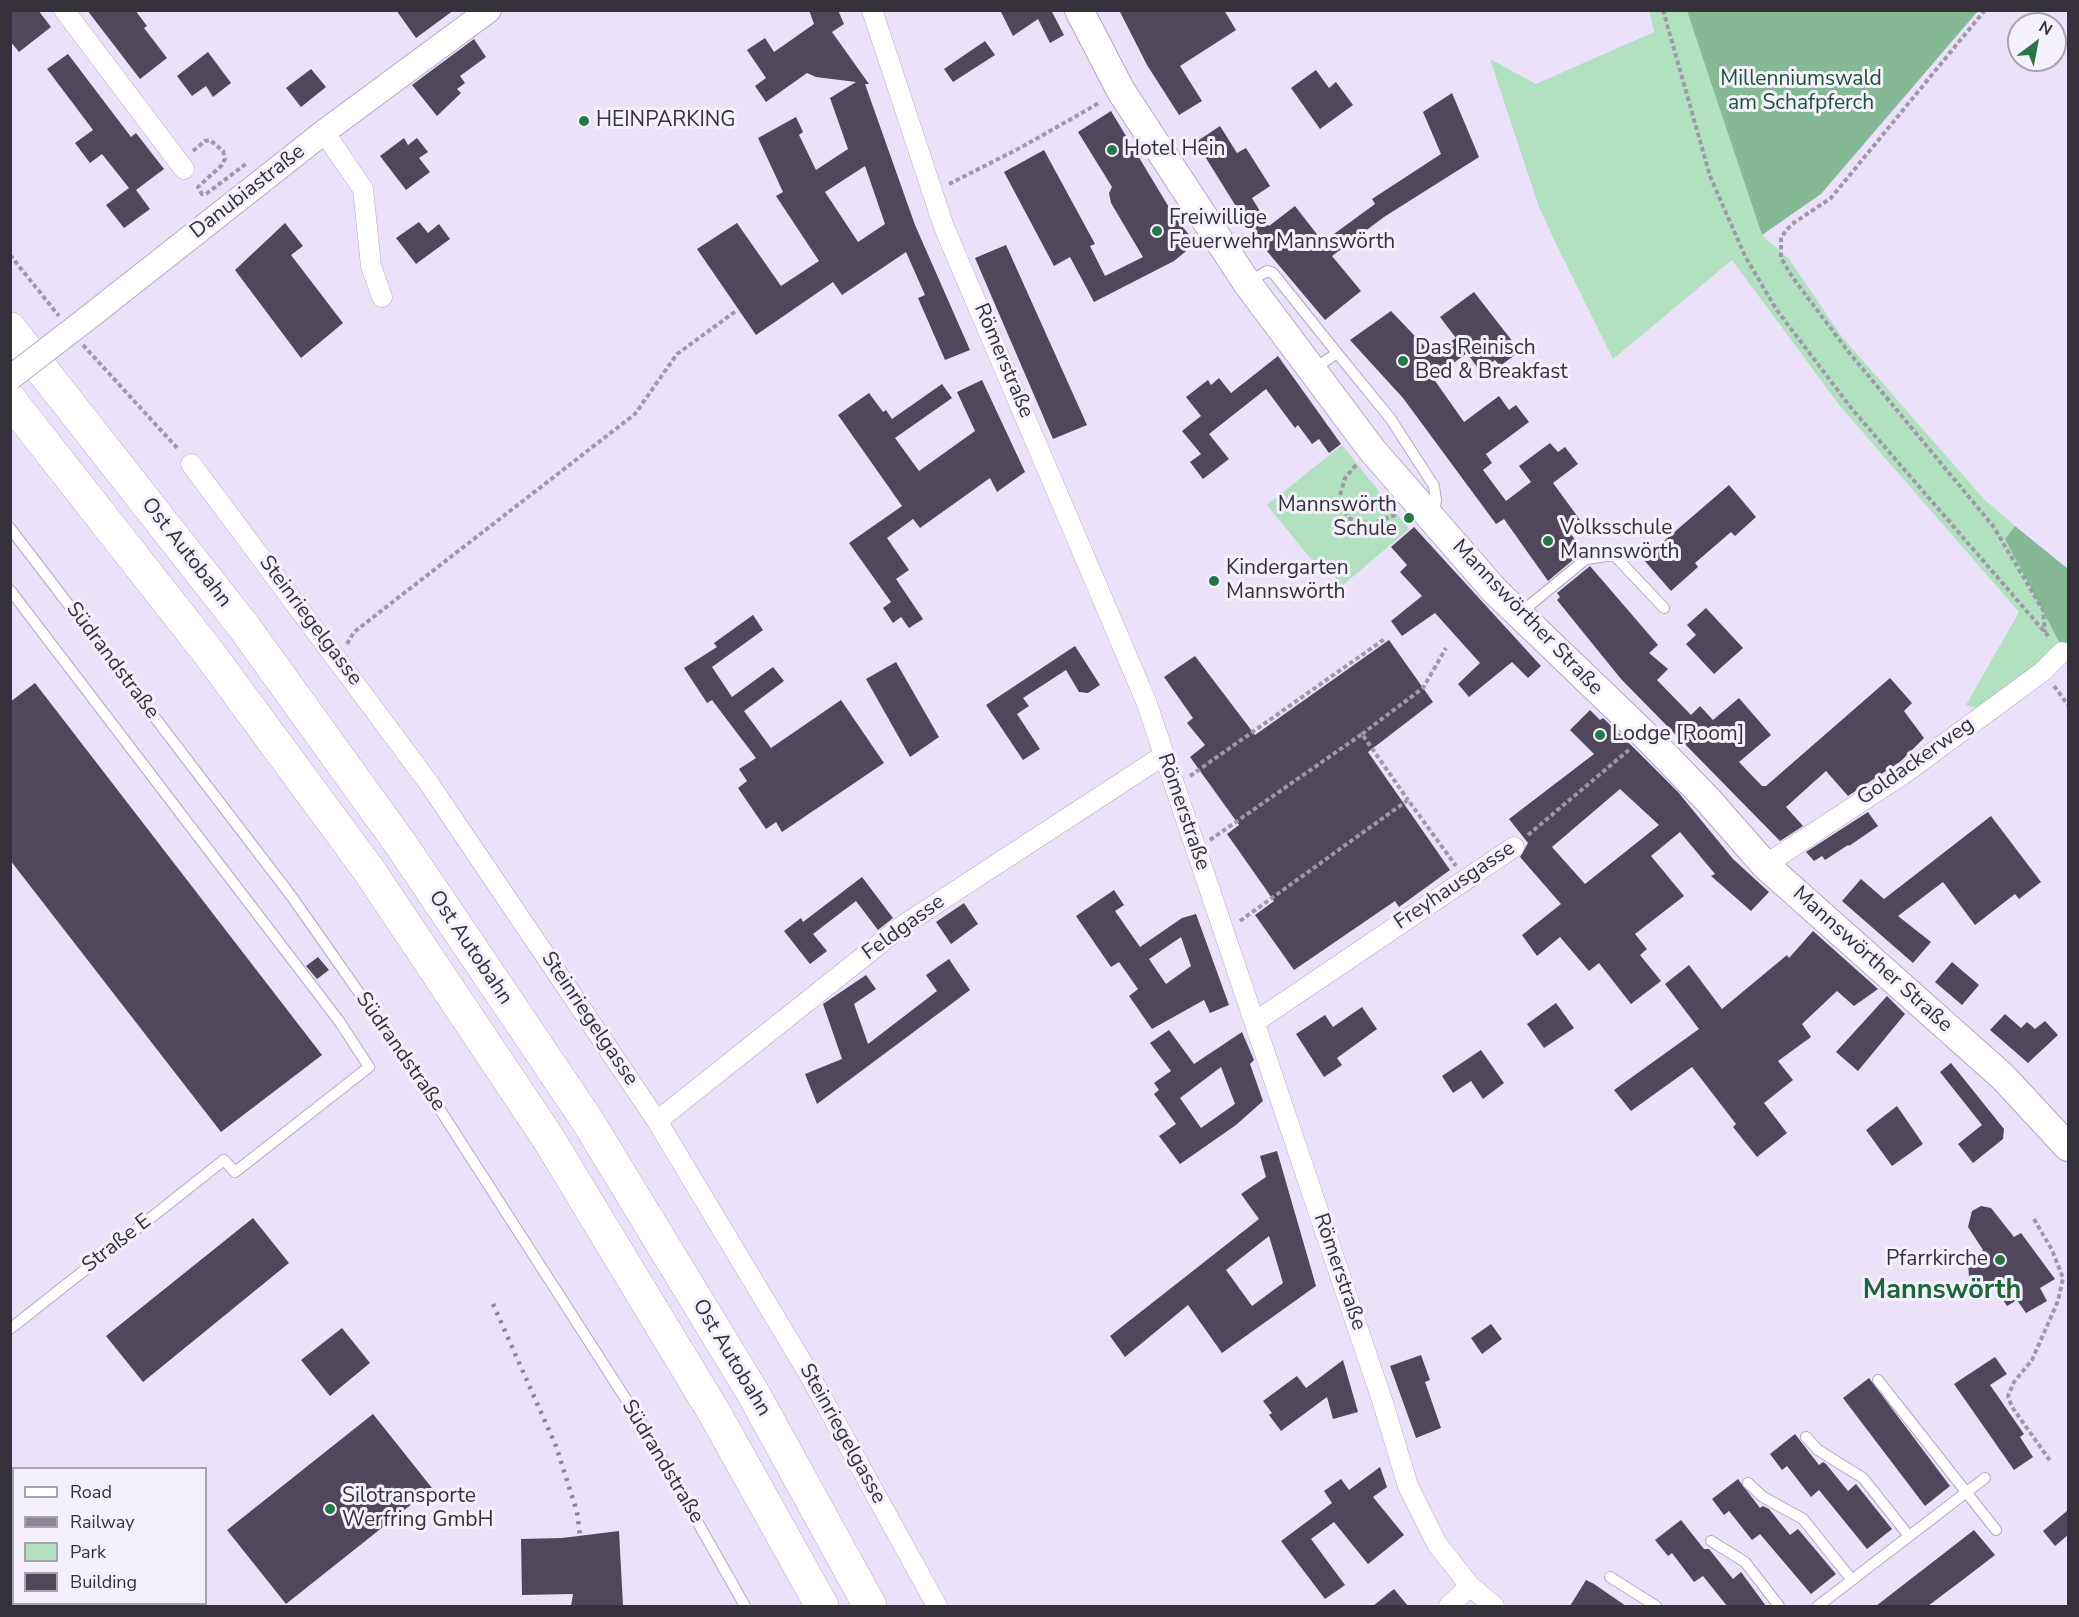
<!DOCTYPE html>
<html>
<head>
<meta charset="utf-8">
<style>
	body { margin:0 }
	#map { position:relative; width:2079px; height:1617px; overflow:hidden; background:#ebe1fb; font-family:"Nunito Sans",sans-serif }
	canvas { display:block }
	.frame { position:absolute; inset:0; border:12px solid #35313b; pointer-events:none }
	.legend { position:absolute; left:12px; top:1467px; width:195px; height:138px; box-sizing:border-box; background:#f5f1fc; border:2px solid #a8a4af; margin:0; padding:8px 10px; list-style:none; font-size:18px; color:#35313b }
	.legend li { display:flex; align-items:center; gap:12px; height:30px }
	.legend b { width:30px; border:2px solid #a8a4af }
	.north { position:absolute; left:2007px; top:12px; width:60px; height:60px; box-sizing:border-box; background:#f5f1fc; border:2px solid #a8a4af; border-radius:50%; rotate:32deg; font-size:16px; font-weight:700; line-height:24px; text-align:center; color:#35313b }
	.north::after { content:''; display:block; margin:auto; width:21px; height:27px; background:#267646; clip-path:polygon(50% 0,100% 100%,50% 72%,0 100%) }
</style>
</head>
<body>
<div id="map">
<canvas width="2079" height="1617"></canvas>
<div class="frame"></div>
<ul class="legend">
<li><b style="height:8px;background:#fff"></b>Road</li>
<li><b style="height:8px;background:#8c8597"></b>Railway</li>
<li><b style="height:16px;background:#b1e1bf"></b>Park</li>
<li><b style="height:16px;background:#50475c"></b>Building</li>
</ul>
<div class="north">N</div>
</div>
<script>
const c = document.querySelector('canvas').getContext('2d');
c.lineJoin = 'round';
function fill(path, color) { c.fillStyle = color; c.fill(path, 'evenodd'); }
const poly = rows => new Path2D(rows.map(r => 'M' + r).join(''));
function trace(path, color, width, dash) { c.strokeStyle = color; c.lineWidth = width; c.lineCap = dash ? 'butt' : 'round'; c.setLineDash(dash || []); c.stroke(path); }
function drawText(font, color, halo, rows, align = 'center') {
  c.font = font + ' "Nunito Sans",sans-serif'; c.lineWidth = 6; c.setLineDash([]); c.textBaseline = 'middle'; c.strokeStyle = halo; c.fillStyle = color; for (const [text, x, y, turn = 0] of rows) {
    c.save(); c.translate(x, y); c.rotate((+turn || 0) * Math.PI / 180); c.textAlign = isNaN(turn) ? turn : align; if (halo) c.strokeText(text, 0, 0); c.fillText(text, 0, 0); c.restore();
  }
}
fill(poly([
	[1649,11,1687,11,1762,235,1789,259,1842,337,1984,499,2015,526,2005,539,2059,642,2042,664,1982,710,1966,705,2019,612,1840,406,1732,260,1613,359,1556,244,1539,207,1490,59,1536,84,1654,32],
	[1342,445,1409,529,1342,586,1321,559,1315,564,1267,505]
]), '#b1e1bf');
fill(poly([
	[1687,11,1687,10,1978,11,1821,194,1762,235],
	[2015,526,2068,569,2068,652,2059,642,2005,539]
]), '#85b894');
fill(poly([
	[10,10,38,10,51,27,19,52,10,41],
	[87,10,135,10,147,26,144,28,167,58,140,79],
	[396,10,454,10,416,38],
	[809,10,838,10,844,24,832,32,869,84,865,84,915,225,970,350,945,360,918,298,925,295,906,252,842,295,833,282,756,335,697,249,737,223,781,286,819,261,776,196,783,192,758,138,796,117,803,132,799,135,816,170,848,149,830,98,856,82,816,77,807,73,766,102,755,86,766,78,747,50,765,38,774,52,814,24],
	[865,166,885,224,858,242,825,192],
	[1000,10,1051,10,1064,35,1050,43,1038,19,1013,36],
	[1119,10,1224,10,1236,30,1180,66,1202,101,1179,115,1147,65],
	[474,39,486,57,460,76,465,83,457,89,461,93,437,116,412,85],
	[985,41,995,55,953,82,944,69],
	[208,52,231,83,213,97,206,86,192,96,177,76],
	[68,54,131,137,136,133,164,169,136,190,150,209,124,228,106,205,129,188,102,154,90,163,75,143,93,130,47,69],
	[311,69,326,87,301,107,286,88],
	[1316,70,1329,88,1336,82,1353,105,1320,129,1291,88],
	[1452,93,1479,157,1384,217,1332,256,1361,291,1325,320,1255,237,1196,142,1220,126,1237,153,1246,148,1270,186,1252,198,1269,226,1295,206,1323,242,1375,204,1372,199,1441,154,1423,112],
	[1111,111,1176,219,1196,243,1174,261,1094,302,1070,257,1054,266,1004,172,1044,150,1095,244,1090,246,1105,276,1143,257,1111,203,1109,193,1112,187,1078,132],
	[404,138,408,145,417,138,428,152,419,158,430,172,406,190,380,156],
	[419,222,428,233,439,224,450,239,416,264,396,238],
	[285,223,303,246,291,255,343,323,301,358,235,270],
	[1006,245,1087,425,1053,439,975,258],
	[1474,292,1520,351,1500,366,1495,360,1480,371,1467,353,1433,378,1464,422,1499,396,1509,410,1516,405,1529,422,1486,454,1492,463,1483,470,1506,501,1531,482,1519,466,1550,443,1558,452,1565,447,1578,464,1553,483,1583,524,1570,533,1582,549,1578,552,1580,554,1548,581,1504,519,1496,524,1403,398,1350,340,1391,311,1432,354,1456,338,1440,317],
	[1278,356,1341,444,1329,453,1319,439,1312,444,1298,425,1295,428,1266,389,1209,434,1229,459,1203,479,1190,462,1201,454,1182,431,1201,416,1186,397,1208,380,1211,385,1219,378,1231,393],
	[982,380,1025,472,997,492,990,478,920,528,913,519,887,538,909,570,896,579,923,619,909,628,901,617,893,623,883,608,891,602,849,543,902,506,838,415,869,393,883,412,886,410,892,419,942,384,952,398,895,438,919,471,975,431,957,392],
	[1729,485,1756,517,1735,536,1731,532,1695,563,1698,567,1671,591,1643,559],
	[1414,527,1541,666,1528,678,1512,662,1469,697,1458,684,1480,663,1435,613,1402,636,1391,621,1422,596,1400,572,1407,565,1391,547],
	[1590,566,1658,645,1649,653,1668,669,1657,680,1691,715,1700,706,1713,720,1739,698,1771,735,1739,762,1762,786,1766,786,1890,678,1912,703,1904,711,1924,738,1901,761,1848,796,1826,771,1786,807,1803,826,1780,841,1621,679,1557,600,1560,597,1557,593],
	[1706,608,1743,648,1714,674,1686,644,1696,635,1687,625],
	[753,615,763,630,712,667,732,697,773,667,784,681,744,711,771,748,841,700,884,763,782,832,776,822,766,829,738,788,747,781,739,769,756,758,712,700,707,703,684,668,717,647,714,643],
	[1389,640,1433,702,1368,752,1450,870,1399,907,1395,901,1294,970,1255,915,1274,901,1227,834,1239,825,1190,757,1205,745,1187,723,1193,718,1164,677,1195,656,1255,735],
	[1075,646,1100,685,1088,693,1079,692,1066,670,1023,698,1029,706,1017,714,1040,749,1023,760,986,705],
	[896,662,939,737,910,757,866,679],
	[35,683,322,1055,221,1132,10,860,10,702],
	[1590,710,1600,720,1603,718,1634,748,1678,792,1733,859,1769,892,1751,911,1711,876,1715,874,1680,832,1651,856,1684,896,1635,934,1647,949,1640,955,1661,981,1631,1004,1599,963,1589,971,1560,937,1537,956,1522,935,1561,904,1520,857,1528,843,1509,819,1594,754,1570,730],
	[1620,789,1659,825,1585,884,1552,847],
	[1868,812,1878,826,1849,846,1848,845,1825,860,1822,856,1814,861,1806,852],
	[1991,816,2041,882,2019,899,2015,894,1975,925,1943,882,1898,916,1931,942,1913,963,1842,901,1861,879,1884,899],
	[862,877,893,918,878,930,856,901,813,934,827,951,810,964,784,931,801,918,803,922],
	[1114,890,1124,905,1115,911,1140,947,1182,918,1196,914,1229,1005,1210,1013,1204,1000,1152,1029,1129,996,1138,989,1119,962,1111,967,1076,916],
	[1181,937,1191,966,1166,984,1149,959],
	[964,903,978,924,951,944,936,922],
	[1813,931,1878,989,1854,1006,1837,991,1802,1024,1811,1037,1778,1061,1793,1080,1764,1103,1787,1133,1757,1157,1733,1127,1736,1124,1692,1067,1631,1111,1614,1090,1699,1029,1665,984,1689,965,1722,1009,1787,955,1789,958],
	[318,957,329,970,317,979,306,966],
	[949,959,970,990,817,1104,805,1074,842,1059,823,1004,866,975,876,989,854,1004,868,1044,937,991,926,975],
	[1952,962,1979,985,1962,1005,1935,982],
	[1887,996,1905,1014,1858,1071,1836,1052],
	[1556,1003,1574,1028,1544,1048,1527,1024],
	[1362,1007,1377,1029,1337,1058,1342,1065,1324,1077,1296,1034,1325,1015,1333,1027],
	[2005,1014,2021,1028,2027,1022,2035,1029,2045,1021,2058,1035,2028,1063,1990,1030],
	[1169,1030,1194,1064,1242,1032,1254,1060,1250,1064,1263,1101,1236,1125,1180,1164,1159,1136,1176,1124,1154,1094,1159,1090,1154,1083,1171,1071,1150,1043],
	[1221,1067,1235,1104,1201,1128,1180,1098],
	[1481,1050,1504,1083,1483,1099,1471,1081,1453,1093,1442,1076],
	[1951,1063,2004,1129,2003,1139,1973,1163,1958,1144,1982,1125,1940,1072],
	[1897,1106,1923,1144,1892,1166,1866,1130],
	[1277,1151,1316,1286,1222,1353,1188,1305,1125,1357,1110,1336,1259,1219,1241,1194,1266,1177,1260,1156],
	[1269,1236,1283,1283,1252,1306,1226,1270],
	[1981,1206,1991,1208,2014,1237,2021,1233,2055,1279,2040,1288,2047,1301,2026,1313,2017,1300,2007,1306,1994,1286,1977,1284,1969,1277,1968,1263,1983,1250,1968,1227,1972,1211],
	[253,1218,289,1263,143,1382,106,1336],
	[1491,1324,1502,1339,1482,1354,1471,1338],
	[342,1328,370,1363,330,1396,301,1360],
	[1421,1355,1430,1380,1425,1382,1441,1428,1416,1438,1390,1366],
	[1995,1357,2007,1374,1990,1385,2024,1434,2020,1437,2033,1457,2014,1470,1954,1384],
	[1343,1360,1358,1412,1333,1419,1327,1397,1281,1431,1269,1415,1272,1413,1263,1401,1297,1376,1306,1388],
	[1869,1378,1950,1486,1925,1506,1843,1398],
	[373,1414,432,1488,286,1604,227,1530],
	[1795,1434,1819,1465,1823,1462,1826,1464,1848,1491,1856,1484,1892,1529,1867,1549,1819,1490,1811,1497,1787,1466,1782,1470,1770,1454],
	[1380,1467,1387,1487,1373,1497,1404,1535,1368,1564,1334,1522,1311,1539,1345,1585,1325,1599,1281,1541,1332,1503,1324,1491,1341,1479,1349,1490],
	[1738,1479,1760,1508,1763,1506,1769,1509,1790,1535,1798,1529,1836,1574,1811,1594,1760,1534,1752,1540,1729,1511,1724,1515,1712,1499],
	[2068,1510,2068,1535,2055,1546,2043,1531],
	[1681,1520,1704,1549,1709,1549,1733,1579,1741,1572,1766,1606,1727,1606,1703,1576,1694,1582,1672,1553,1668,1556,1655,1540],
	[1974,1530,1995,1555,1969,1575,1928,1606,1876,1606],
	[619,1531,623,1606,571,1606,573,1594,522,1595,521,1539,562,1538],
	[1586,1580,1594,1584,1626,1606,1570,1606],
	[1394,1589,1408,1606,1373,1606]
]), '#50475c');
const service = poly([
	[1247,283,1267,271,1273,273,1337,353,1390,418,1434,486,1436,501,1433,515],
	[1313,370,1337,353],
	[10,528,292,897,428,1091,642,1424,745,1606],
	[10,590,339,1021,369,1067,235,1172,224,1160,10,1329],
	[1519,614,1586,559,1614,555,1664,608],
	[1878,1380,1996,1530],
	[1806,1437,1818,1450,1863,1478,1909,1536],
	[1748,1483,1763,1497,1803,1519,1852,1580],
	[1711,1541,1745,1562,1779,1606],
	[10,1577,14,1580],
	[1610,1577,1656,1606],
	[32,1604,35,1606],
	[1818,1606,1985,1478]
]);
const minor = poly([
	[64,10,184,169],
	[872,10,944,227,1146,701,1383,1403,1408,1486,1437,1544,1470,1586,1494,1606],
	[324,132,363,189,371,266,382,297],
	[191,464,428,782,657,1121,809,1374,937,1606],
	[1765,865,1902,775,2042,672,2062,652],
	[1255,1022,1514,847],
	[657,1121,902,926,1164,755],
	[1449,1606,1470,1586]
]);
const tertiary = poly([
	[84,321,324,132,489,10]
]);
const secondary = poly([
	[1079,10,1121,91,1247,283,1372,450,1495,591,1646,736,1708,800,1765,865,2003,1077,2068,1147]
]);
const motorway = poly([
	[10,329,244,627,402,846,587,1120,753,1393,870,1606],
	[10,400,208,652,368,869,548,1138,715,1414,822,1606]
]);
trace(service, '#b2a8c1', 12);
trace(minor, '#b2a8c1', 21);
trace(tertiary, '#b2a8c1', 26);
trace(secondary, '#b2a8c1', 30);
trace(motorway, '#b2a8c1', 34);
trace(poly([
	[1663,10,1710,176,1745,256,1776,309,1852,409,2050,638],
	[1985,10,1831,198,1792,224,1781,237,1781,258,1793,278,1847,350,1993,526,2043,610,2045,632],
	[193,151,205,141,210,140,223,151,225,159,222,165,198,187,202,194,206,194,247,163],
	[949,184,1020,148,1101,102],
	[10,255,59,316],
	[83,345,179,450],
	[1356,465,1345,478,1340,495,1341,507,1350,519,1370,524,1398,514],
	[347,644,354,632,635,414,677,354,736,311],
	[2054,686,2068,705],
	[1362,734,1423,688,1446,648],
	[1190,776,1386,638],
	[1528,835,1630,749],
	[1210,840,1362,734,1408,800],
	[1240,921,1408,800,1456,866],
	[2034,1219,2052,1250,2063,1278,2058,1301,2032,1360,2014,1382,2008,1396,2012,1407,2051,1462]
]), '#9f98ab', 4, [4.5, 3]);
trace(service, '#fff', 10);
trace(minor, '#fff', 20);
trace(tertiary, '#fff', 24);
trace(secondary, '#fff', 28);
trace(motorway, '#fff', 33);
trace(poly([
	[493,1304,556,1446,577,1512,580,1536]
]), '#8c8597', 4.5, [3, 6]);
const tertiaryBridge = poly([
	[10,378,84,321]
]);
trace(tertiaryBridge, '#b2a8c1', 26, []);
trace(tertiaryBridge, '#fff', 24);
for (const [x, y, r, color] of [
	[584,121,6,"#267646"],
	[1112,150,6,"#267646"],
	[1157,231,6,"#267646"],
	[1403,361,6,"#267646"],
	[1409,518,6,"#267646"],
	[1548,541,6,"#267646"],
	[1214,581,6,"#267646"],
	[1600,735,6,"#267646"],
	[2000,1260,6,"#267646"],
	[330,1509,6,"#267646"]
]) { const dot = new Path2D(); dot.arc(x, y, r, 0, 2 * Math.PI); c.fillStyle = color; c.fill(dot); trace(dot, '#f5f1fc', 2); }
drawText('21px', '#1a5331', '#f5f1fc', [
	["Millenniumswald",1801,80],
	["am Schafpferch",1801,104]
]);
drawText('21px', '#35313b', '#f5f1fc', [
	["HEINPARKING",596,121],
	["Hotel Hein",1124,150],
	["Freiwillige",1169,219],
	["Feuerwehr Mannswörth",1169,243],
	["Das Reinisch",1415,349],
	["Bed & Breakfast",1415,373],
	["Mannswörth",1397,506,"right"],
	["Schule",1397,530,"right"],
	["Volksschule",1560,529],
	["Mannswörth",1560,553],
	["Kindergarten",1226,569],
	["Mannswörth",1226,593],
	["Lodge [Room]",1612,735],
	["Pfarrkirche",1988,1260,"right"],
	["Silotransporte",342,1497],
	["Werfring GmbH",342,1521]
], 'left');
drawText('21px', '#35313b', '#f5f1fc', [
	["Danubiastraße",248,192,-38],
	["Römerstraße",1003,361,67],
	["Ost Autobahn",186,553,52],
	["Mannswörther Straße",1527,618,46],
	["Steinriegelgasse",310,621,53],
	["Südrandstraße",112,661,53],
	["Goldackerweg",1916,762,-35],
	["Römerstraße",1183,812,71],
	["Freyhausgasse",1455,886,-34],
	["Feldgasse",904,928,-36],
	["Ost Autobahn",470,948,56],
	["Mannswörther Straße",1872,960,42],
	["Steinriegelgasse",589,1019,56],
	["Südrandstraße",400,1052,55],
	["Straße E",117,1244,-38],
	["Römerstraße",1339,1272,71],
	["Ost Autobahn",731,1358,59],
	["Steinriegelgasse",842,1434,61],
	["Südrandstraße",662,1462,59]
]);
drawText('bold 27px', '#1c663b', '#f5f1fc', [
	["Mannswörth",1942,1291]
]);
</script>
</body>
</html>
